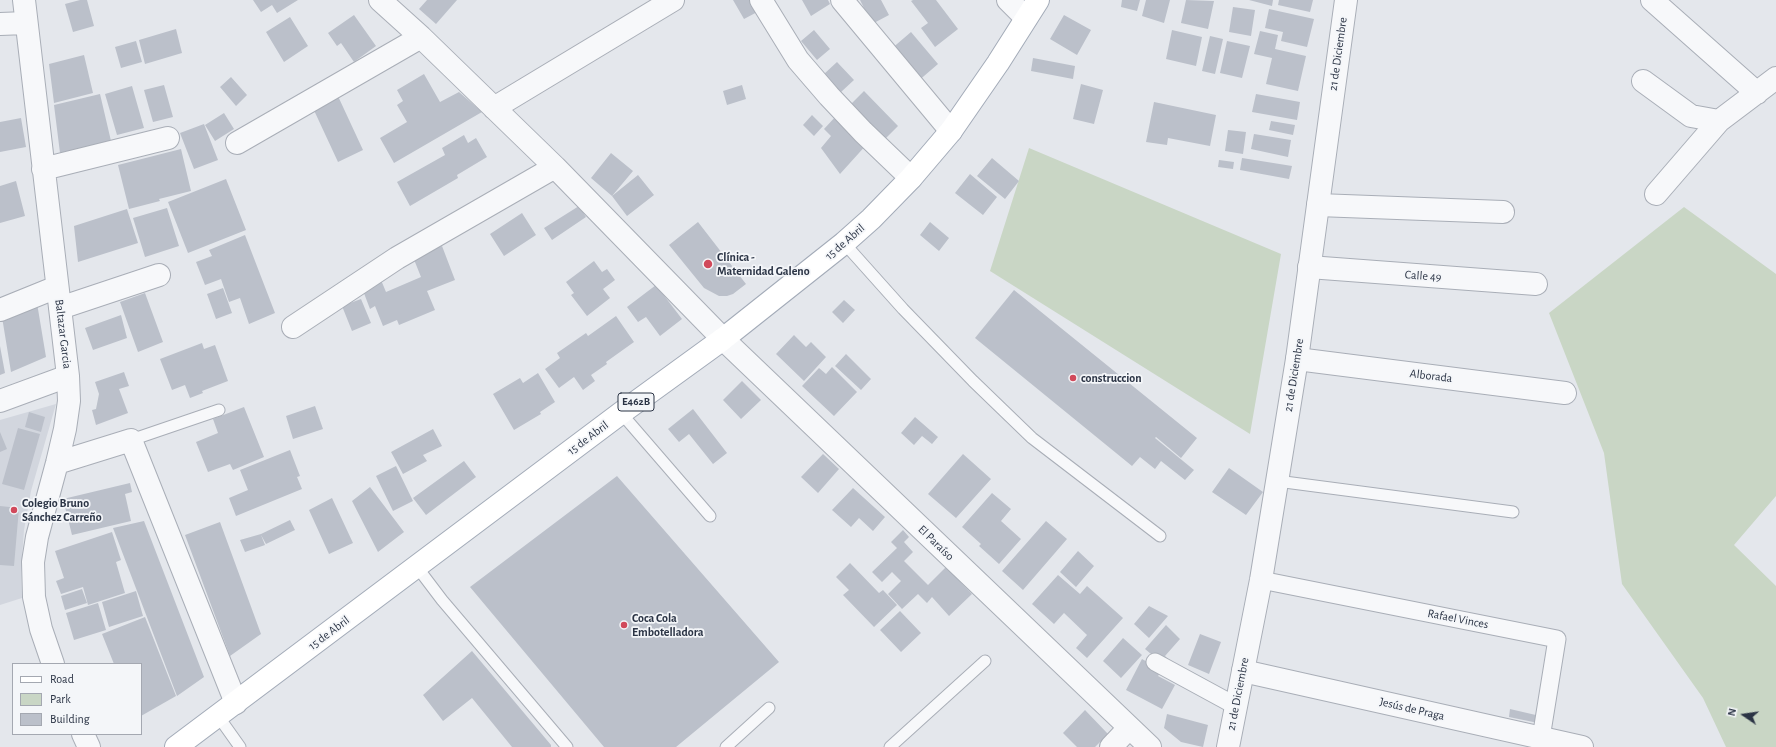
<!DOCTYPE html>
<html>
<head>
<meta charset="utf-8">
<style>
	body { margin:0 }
	#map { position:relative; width:1776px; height:747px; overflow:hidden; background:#e4e7ec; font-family:"Alegreya Sans",sans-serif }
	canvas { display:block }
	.legend { position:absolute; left:12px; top:663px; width:130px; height:72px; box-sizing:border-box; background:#f4f6f9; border:1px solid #a4a8b1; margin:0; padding:5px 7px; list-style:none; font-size:12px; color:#2b3445 }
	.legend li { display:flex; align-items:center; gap:8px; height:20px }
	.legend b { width:20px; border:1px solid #a4a8b1 }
	.north { position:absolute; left:1724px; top:695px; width:40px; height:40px; -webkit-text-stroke:3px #f4f6f9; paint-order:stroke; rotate:283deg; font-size:11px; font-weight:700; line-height:16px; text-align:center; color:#2b3445 }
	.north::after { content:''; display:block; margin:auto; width:14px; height:18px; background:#2b3445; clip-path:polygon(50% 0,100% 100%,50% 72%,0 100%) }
</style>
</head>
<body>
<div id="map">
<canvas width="1776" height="747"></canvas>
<ul class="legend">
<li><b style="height:5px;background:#fff"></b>Road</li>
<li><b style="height:11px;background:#c9d6c5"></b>Park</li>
<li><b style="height:11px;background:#bbc0ca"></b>Building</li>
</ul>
<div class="north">N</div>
</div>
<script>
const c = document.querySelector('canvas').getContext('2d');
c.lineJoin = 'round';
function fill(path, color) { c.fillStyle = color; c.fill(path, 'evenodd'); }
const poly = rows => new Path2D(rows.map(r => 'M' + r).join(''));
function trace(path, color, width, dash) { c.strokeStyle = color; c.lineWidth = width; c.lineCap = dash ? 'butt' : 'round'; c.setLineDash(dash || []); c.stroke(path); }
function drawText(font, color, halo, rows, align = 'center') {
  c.font = font + ' "Alegreya Sans",sans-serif'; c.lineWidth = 3.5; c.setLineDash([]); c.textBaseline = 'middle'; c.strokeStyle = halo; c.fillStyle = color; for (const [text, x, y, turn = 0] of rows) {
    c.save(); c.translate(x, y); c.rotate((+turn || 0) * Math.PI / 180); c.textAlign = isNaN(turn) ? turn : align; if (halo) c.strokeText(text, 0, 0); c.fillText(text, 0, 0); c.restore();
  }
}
fill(poly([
	[56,404,31,491,24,530,21,572,22,598,0,605,0,420]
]), '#d2d6de');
fill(poly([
	[1029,148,1281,254,1250,434,990,271],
	[1684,207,1776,274,1776,496,1734,545,1776,586,1776,747,1726,747,1703,698,1622,584,1604,453,1549,313]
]), '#c9d6c5');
fill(poly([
	[80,0,87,0,94,26,73,32,65,4],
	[253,0,298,0,277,13,272,5,261,12],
	[427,0,457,0,436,24,419,9],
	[733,0,755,0,761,10,744,19],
	[802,0,828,0,830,4,811,16],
	[860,0,881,0,889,15,872,24],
	[913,0,936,0,958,29,935,47,921,28,928,23,911,1],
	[1122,0,1140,0,1137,11,1121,7],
	[1146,0,1170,0,1164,23,1142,16],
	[1186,0,1214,1,1208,29,1181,23],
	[1249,0,1273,0,1272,6],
	[1279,0,1313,0,1310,12,1278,5],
	[1233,7,1255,10,1251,36,1229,32],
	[1269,9,1314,19,1307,47,1281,41,1283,32,1265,28],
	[354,15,376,46,354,62,341,43,337,46,328,33],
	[1064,15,1091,30,1077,55,1050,39],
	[290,17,308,46,284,62,266,32],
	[176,29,182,53,145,64,139,40],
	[814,30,830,49,817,60,801,41],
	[1172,30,1202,37,1196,66,1166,59],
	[1260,31,1278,35,1275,49,1306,56,1298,91,1266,84,1272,58,1254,54],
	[911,32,938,64,917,82,890,50],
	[1210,36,1223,39,1215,74,1202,71],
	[136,41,142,62,121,68,115,47],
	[1227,41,1250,46,1242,78,1220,73],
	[84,55,93,93,54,103,49,64],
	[1033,58,1075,66,1073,79,1031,71],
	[837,62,854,80,841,92,824,74],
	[424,74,440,102,459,92,482,112,394,163,380,138,407,122,397,105,403,101,397,90],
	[231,77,247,95,236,106,220,87],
	[1081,84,1103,90,1094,124,1073,119],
	[164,85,173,117,153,122,144,90],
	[742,85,746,99,727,105,723,91],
	[132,86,144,128,117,135,105,94],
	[864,91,898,126,884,140,849,106],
	[100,94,111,141,60,153,54,105],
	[337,94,363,150,338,162,312,106],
	[1256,94,1300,102,1297,120,1252,112],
	[1154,102,1216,115,1210,146,1168,138,1167,145,1146,142],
	[224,113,234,129,215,141,205,125],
	[812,115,823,126,814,136,803,125],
	[837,115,868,143,840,174,821,148,831,136,824,129],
	[21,118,26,147,0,152,0,122],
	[1271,121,1295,125,1293,135,1269,130],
	[204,124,218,160,194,169,180,133],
	[1228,130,1246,132,1243,154,1225,151],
	[1254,134,1291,140,1288,157,1251,149],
	[464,135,468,143,476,138,487,157,457,175,458,178,410,206,397,182,445,155,442,148],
	[181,149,191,191,159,199,160,201,129,209,118,165],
	[611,153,633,171,612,196,591,178],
	[992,158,1019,181,1005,199,977,176],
	[1242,158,1292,166,1289,179,1240,170],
	[1219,160,1234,162,1233,169,1218,167],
	[970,174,997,197,983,215,955,193],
	[638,175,654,195,627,216,612,196],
	[226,179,246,230,188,253,168,202],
	[16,181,25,216,0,223,0,186],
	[579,206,586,217,552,240,544,228],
	[167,208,179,246,145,257,133,218],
	[127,209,138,243,78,262,74,226],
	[522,213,536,235,504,256,490,234],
	[698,222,746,284,733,294,727,296,719,296,704,288,669,245],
	[930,222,949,238,939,251,920,235],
	[245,235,275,313,249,324,240,298,229,302,221,279,205,285,196,262,212,256,209,250],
	[442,246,455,280,427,291,435,310,399,325,397,320,383,326,375,306,370,309,362,288,381,280,386,292,421,277,413,257],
	[594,261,602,272,607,269,615,280,603,289,610,298,587,316,571,295,574,293,566,282],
	[656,285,682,319,660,336,646,317,638,322,627,307],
	[223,288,232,313,216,319,207,294],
	[1014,290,1197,438,1181,458,1156,437,1155,438,1194,470,1185,480,1161,461,1155,469,1140,457,1132,466,975,338],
	[145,293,163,342,138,352,120,302],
	[361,299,371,323,352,331,342,306],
	[844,300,855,310,843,323,832,312],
	[37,303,46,357,11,372,2,317],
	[121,315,127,338,93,350,85,328],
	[616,316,634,342,606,362,607,364,591,375,595,381,583,390,574,377,559,388,545,369,560,358,557,353,586,333,588,336],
	[794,335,806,347,811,342,826,357,804,381,776,354],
	[202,343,204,349,215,345,228,381,202,391,203,393,190,398,185,385,172,390,160,359],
	[0,346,5,373,0,375],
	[846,354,871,379,861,390,835,366],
	[832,367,857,392,834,416,802,386,819,368,826,374],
	[124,372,129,386,119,389,128,413,96,425,92,410,96,409,99,394,95,382],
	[538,373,555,402,540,412,541,414,514,430,493,394,520,378,523,383],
	[742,381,761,400,741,419,723,400],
	[315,406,323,429,293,439,286,416],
	[244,407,264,457,233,470,230,464,208,472,196,442,218,433,213,419],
	[693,409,727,453,713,464,689,434,679,442,668,429],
	[29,412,45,417,41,432,25,427],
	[915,417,938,437,932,444,922,436,914,445,901,433],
	[18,428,40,434,24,490,2,484],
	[433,429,442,446,423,455,427,461,403,474,391,452],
	[0,432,7,449,0,452],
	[290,450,300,476,297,477,302,489,236,516,229,498,248,490,240,470],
	[823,454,839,469,818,493,801,477],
	[963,454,991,479,956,518,928,494],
	[464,461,476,477,426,515,413,498],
	[396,466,413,501,393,511,376,476],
	[1229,468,1263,492,1246,515,1212,492],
	[617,476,779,662,676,747,604,747,470,587],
	[130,483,132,492,125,494,131,521,72,535,63,499],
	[370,487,404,532,378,552,352,501],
	[853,488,885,517,873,531,859,518,851,527,832,510],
	[992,493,1011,509,1001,521,1021,539,999,564,979,546,981,544,962,527],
	[332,498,353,543,329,554,309,510],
	[0,506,19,508,14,566,0,565],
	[290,520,295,530,266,544,261,535,265,545,245,552,240,540,261,534],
	[144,521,204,677,177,696,113,528],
	[1046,521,1067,539,1023,590,1002,571],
	[220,522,261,634,230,656,185,535],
	[903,530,909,537,904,542,913,552,904,561,928,585,946,567,972,594,949,616,932,597,927,603,918,594,902,609,888,594,901,581,892,572,882,582,872,572,897,548,891,542],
	[112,532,121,560,116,562,125,593,88,605,83,587,61,594,56,581,64,578,55,551],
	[1078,551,1094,566,1076,587,1060,572],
	[850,563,879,593,883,590,897,605,874,627,843,595,849,590,836,577],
	[1058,575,1080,594,1087,586,1123,618,1087,658,1076,648,1087,635,1064,613,1054,624,1032,604],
	[82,589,87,603,65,610,61,596],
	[136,591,143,616,109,627,102,602],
	[98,603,106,630,74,640,66,613],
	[1149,606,1168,616,1149,638,1134,624],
	[900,611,921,633,901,652,880,630],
	[145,617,176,696,141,716,141,664,114,664,102,634],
	[1166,625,1180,639,1165,656,1168,659,1163,664,1145,649],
	[1200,634,1221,642,1209,674,1188,665],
	[1123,638,1142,655,1121,678,1103,661],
	[472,651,551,745,551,747,512,747,472,698,443,721,423,695],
	[1142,659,1162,670,1158,676,1175,685,1162,709,1126,690],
	[1510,709,1540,716,1538,723,1509,717],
	[1085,710,1108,734,1095,747,1077,747,1063,733],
	[1167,714,1208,725,1203,747,1181,742,1164,728]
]), '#bbc0ca');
const service = poly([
	[844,243,903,309,973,381,1032,438,1160,536],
	[621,413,710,516],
	[131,440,219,410],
	[1277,481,1513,512],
	[417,567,442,600,567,747],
	[218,716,240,747],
	[726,747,769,708],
	[890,747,985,661]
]);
const pedestrian = poly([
	[1261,580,1557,639,1541,738],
	[1155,662,1236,706]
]);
const minor = poly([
	[24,0,68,376,69,401,65,429,57,463,37,537,33,562,34,597,41,629,53,664],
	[380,0,421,37,555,167,723,339,1150,747],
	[761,0,798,60,829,96,863,132,911,178],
	[842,0,951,131],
	[1008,0,1026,18],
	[1652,0,1757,93],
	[0,24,26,23],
	[1643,81,1691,116,1719,121],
	[494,108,673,0],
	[237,143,421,37],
	[43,169,168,138],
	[1656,194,1719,121,1776,78],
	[1318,205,1503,212],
	[1309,267,1536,284],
	[60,308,159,275],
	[0,310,57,287],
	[293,327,397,258,555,167],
	[1297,359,1565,393],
	[0,401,68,376],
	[57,463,131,440,236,703],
	[1243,671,1582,747],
	[83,734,89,747],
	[1111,747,1129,728]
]);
const tertiary = poly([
	[1228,747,1261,580,1297,359,1346,0]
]);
const primary = poly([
	[176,747,621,413,723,339,844,243,871,219,911,178,951,131,998,63,1038,0]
]);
trace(service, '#a9aeb7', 13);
trace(pedestrian, '#a9aeb7', 19);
trace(minor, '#a9aeb7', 24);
trace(tertiary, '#a9aeb7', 24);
trace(primary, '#a3abb8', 24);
trace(service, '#f7f8fa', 11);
trace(pedestrian, '#f7f8fa', 17);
trace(minor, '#f7f8fa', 22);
trace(tertiary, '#f7f8fa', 22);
trace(primary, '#fff', 22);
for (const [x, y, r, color] of [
	[708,264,5,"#d1495b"],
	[1073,378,4,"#d1495b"],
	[14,510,4,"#d1495b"],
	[624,625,4,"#d1495b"]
]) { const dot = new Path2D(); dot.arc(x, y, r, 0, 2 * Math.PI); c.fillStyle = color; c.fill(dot); trace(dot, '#f4f6f9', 1.5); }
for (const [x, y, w] of [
	[636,402,36]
]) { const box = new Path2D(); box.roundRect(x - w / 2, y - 9, w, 18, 3); c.fillStyle = '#f4f6f9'; c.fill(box); trace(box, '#2b3445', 1); }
drawText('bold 11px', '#2b3445', null, [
	["E462B",636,402]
]);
drawText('12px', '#2b3445', '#f4f6f9', [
	["21 de Diciembre",1338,54,-82],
	["15 de Abril",845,242,-41],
	["Calle 49",1423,276,4],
	["Baltazar Garcia",63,334,83],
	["21 de Diciembre",1294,375,-81],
	["Alborada",1431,376,7],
	["15 de Abril",588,438,-37],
	["El Paraíso",936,543,44],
	["Rafael Vinces",1458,619,11],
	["15 de Abril",329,633,-37],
	["21 de Diciembre",1238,694,-79],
	["Jesús de Praga",1412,709,13]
]);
drawText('bold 12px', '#2b3445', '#f4f6f9', [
	["Clínica -",717,257],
	["Maternidad Galeno",717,271],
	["construccion",1081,378],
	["Colegio Bruno",22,503],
	["Sánchez Carreño",22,517],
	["Coca Cola",632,618],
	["Embotelladora",632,632]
], 'left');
</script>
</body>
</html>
